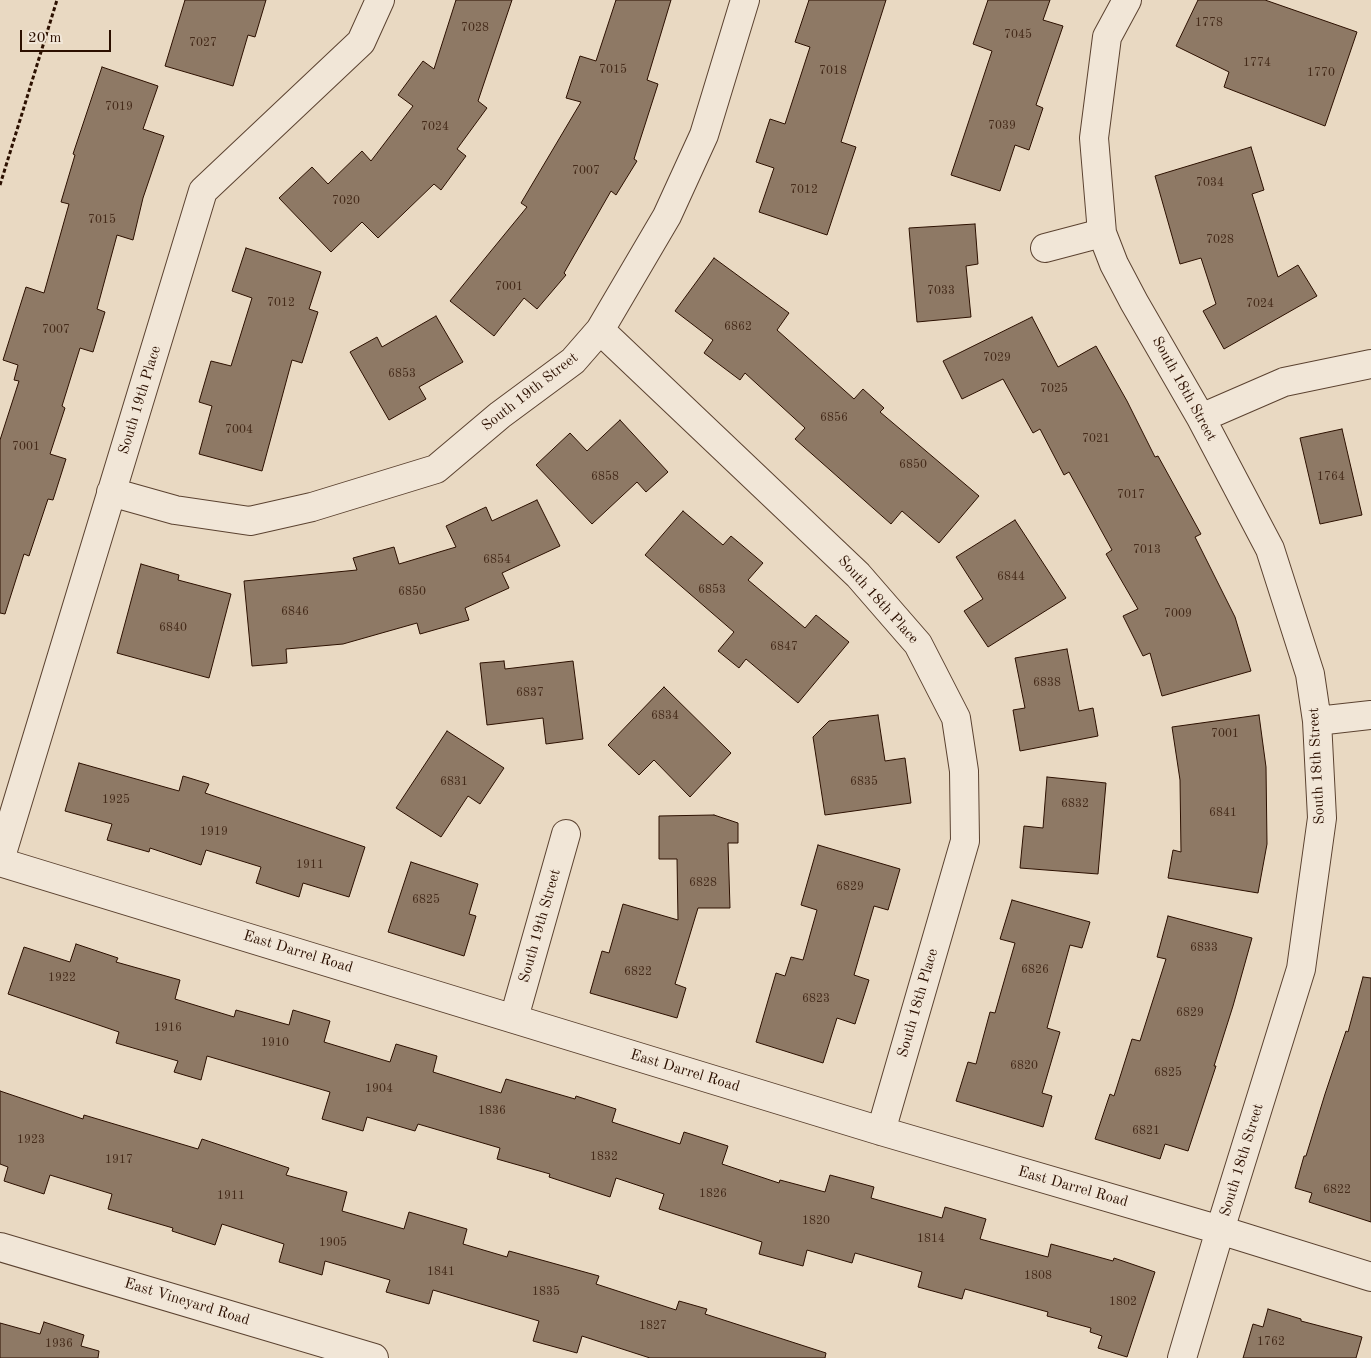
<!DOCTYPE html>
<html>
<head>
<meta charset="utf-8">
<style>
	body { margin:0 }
	#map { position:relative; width:1371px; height:1358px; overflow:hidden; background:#e9d9c2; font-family:"Old Standard TT",serif }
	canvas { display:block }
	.scale { position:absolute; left:20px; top:30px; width:91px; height:22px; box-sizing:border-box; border:2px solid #2c1000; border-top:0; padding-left:6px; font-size:15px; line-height:18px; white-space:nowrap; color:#2c1000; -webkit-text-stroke:4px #f1e6d7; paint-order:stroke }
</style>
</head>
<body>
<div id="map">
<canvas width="1371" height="1358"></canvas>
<div class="scale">20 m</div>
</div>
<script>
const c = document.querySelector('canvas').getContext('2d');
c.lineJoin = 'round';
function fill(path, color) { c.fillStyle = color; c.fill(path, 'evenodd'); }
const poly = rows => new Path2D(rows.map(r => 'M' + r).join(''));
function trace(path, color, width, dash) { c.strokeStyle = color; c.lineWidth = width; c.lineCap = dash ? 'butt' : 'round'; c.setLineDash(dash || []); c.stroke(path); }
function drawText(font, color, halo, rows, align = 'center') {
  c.font = font + ' "Old Standard TT",serif'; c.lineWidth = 5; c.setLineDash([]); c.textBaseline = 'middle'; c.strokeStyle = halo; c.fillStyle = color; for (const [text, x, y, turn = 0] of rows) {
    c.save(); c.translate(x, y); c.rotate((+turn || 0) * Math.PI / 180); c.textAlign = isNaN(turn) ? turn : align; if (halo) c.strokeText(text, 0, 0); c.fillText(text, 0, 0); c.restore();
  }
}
const building = poly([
	[185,0,266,0,255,37,248,35,233,86,165,66,185,0],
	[456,0,512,0,478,101,487,108,457,149,466,156,441,190,434,184,378,238,362,222,331,252,279,198,312,167,328,184,362,151,371,161,413,106,398,95,423,61,434,69,456,0],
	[616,0,671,0,647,80,658,84,634,159,637,161,616,195,611,191,564,273,566,275,537,309,524,298,494,336,450,301,527,207,521,203,581,102,566,98,580,56,596,61,616,0],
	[809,0,886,0,841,142,856,147,827,235,759,212,774,168,756,162,770,119,785,124,810,47,795,42,809,0],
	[988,0,1050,0,1043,20,1063,26,1036,105,1043,108,1029,150,1015,145,1000,191,951,175,992,51,973,44,988,0],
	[1198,0,1265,0,1357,32,1325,126,1224,87,1229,72,1176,46,1198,0],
	[102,67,158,86,143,129,164,136,143,198,133,240,117,235,97,309,105,312,93,352,80,348,62,406,65,408,50,454,66,459,53,500,48,499,29,556,24,554,5,614,0,613,0,440,19,381,14,380,18,365,3,360,26,287,44,293,69,204,61,202,75,155,73,154,102,67],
	[1251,147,1264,190,1252,194,1278,277,1298,265,1317,296,1224,349,1203,311,1216,304,1201,258,1180,264,1155,176,1251,147],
	[975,224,978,264,966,266,971,317,917,322,909,228,975,224],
	[246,248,321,272,309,309,318,312,302,363,292,360,262,471,199,454,212,406,199,402,211,361,231,366,252,298,232,291,246,248],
	[714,258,789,313,777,330,854,399,863,389,884,408,880,412,979,496,939,543,902,511,891,524,795,439,805,428,745,373,740,380,704,353,713,340,675,311,714,258],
	[436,316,463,362,419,387,426,399,389,420,350,352,377,337,382,347,436,316],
	[1032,317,1058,367,1096,346,1127,401,1155,457,1158,456,1201,534,1195,537,1235,617,1251,671,1162,696,1150,653,1143,656,1123,616,1138,609,1106,554,1112,550,1069,472,1064,475,1040,429,1033,433,1003,379,962,399,943,361,1032,317],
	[620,420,668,472,646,492,637,482,592,524,536,465,570,433,587,451,620,420],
	[1342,429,1362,515,1320,524,1300,438,1342,429],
	[537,500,560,546,502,573,509,588,465,608,469,620,420,634,417,623,343,644,286,649,287,663,252,666,244,581,357,570,353,558,394,547,399,564,456,547,446,526,486,507,492,521,537,500],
	[683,511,723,545,731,536,763,563,748,580,805,628,816,615,849,642,798,703,746,659,739,668,718,651,734,632,645,555,683,511],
	[1015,520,1066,598,988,647,964,611,983,599,956,557,1015,520],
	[141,564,179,575,178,580,231,594,209,678,117,653,141,564],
	[1067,649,1079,711,1093,708,1098,736,1020,751,1013,710,1025,708,1015,658,1067,649],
	[504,661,505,669,573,661,583,739,546,744,543,718,487,725,480,663,504,661],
	[664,687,731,753,690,797,654,760,639,775,608,745,664,687],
	[878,715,885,761,905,758,911,803,825,815,813,737,829,721,878,715],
	[1259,715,1266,767,1267,844,1258,893,1168,878,1173,850,1181,852,1180,780,1172,727,1259,715],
	[447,731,504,768,480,804,468,796,441,837,396,808,447,731],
	[79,763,179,791,183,776,209,784,205,793,365,847,349,897,303,883,299,897,256,883,261,867,206,850,201,865,150,848,149,852,107,840,112,824,65,811,79,763],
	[1047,777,1106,783,1098,874,1020,868,1024,826,1043,828,1047,777],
	[714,815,738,823,738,843,728,843,730,908,698,908,675,984,686,988,677,1018,590,993,602,951,609,953,623,904,678,920,677,859,659,859,659,816,714,815],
	[818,845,900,869,888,910,874,906,854,975,869,980,855,1024,837,1018,823,1063,756,1042,776,973,785,976,791,957,803,960,817,910,801,905,818,845],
	[411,862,478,884,469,914,476,916,464,956,388,932,411,862],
	[1012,900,1090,922,1082,948,1070,945,1047,1028,1060,1032,1042,1093,1052,1096,1043,1127,956,1101,968,1062,976,1064,990,1012,995,1013,1015,943,1000,939,1012,900],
	[1168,916,1252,938,1233,1006,1214,1066,1216,1066,1188,1151,1165,1144,1160,1159,1095,1139,1110,1094,1114,1096,1132,1039,1140,1041,1166,959,1157,957,1168,916],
	[76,944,118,958,116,962,180,980,175,999,234,1017,236,1010,289,1025,293,1010,330,1021,324,1042,390,1062,396,1044,437,1056,433,1072,501,1093,506,1079,575,1099,576,1096,616,1109,612,1122,680,1144,684,1132,728,1146,722,1164,779,1183,780,1180,825,1192,830,1175,874,1187,871,1198,942,1218,945,1207,986,1219,980,1239,1048,1257,1051,1244,1113,1261,1114,1258,1155,1272,1127,1357,1098,1348,1102,1336,1090,1332,1091,1328,1047,1316,1048,1312,965,1289,962,1299,918,1287,922,1272,855,1253,852,1263,807,1250,803,1266,759,1254,762,1242,659,1209,664,1194,616,1178,610,1197,549,1177,550,1174,497,1159,500,1148,418,1124,415,1131,367,1117,363,1131,322,1119,330,1092,207,1056,201,1080,174,1072,178,1061,116,1043,119,1032,8,994,24,947,70,962,76,944],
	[1363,977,1371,978,1371,1222,1309,1202,1312,1193,1295,1188,1304,1156,1306,1156,1325,1094,1346,1031,1348,1032,1363,977],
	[0,1091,83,1119,84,1115,198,1149,202,1139,289,1168,286,1175,347,1192,342,1211,404,1229,409,1212,467,1229,463,1244,507,1257,509,1251,599,1276,596,1284,676,1310,679,1301,707,1309,705,1314,826,1353,825,1358,650,1358,582,1336,577,1353,533,1341,539,1321,433,1290,429,1304,386,1292,390,1280,325,1261,322,1275,279,1262,284,1244,222,1224,215,1245,172,1231,173,1228,108,1209,112,1194,50,1175,44,1194,4,1181,8,1167,0,1164,0,1091],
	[1268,1309,1301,1319,1301,1321,1362,1337,1356,1358,1243,1358,1253,1324,1263,1327,1268,1309],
	[44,1322,84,1335,81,1346,99,1351,98,1358,0,1358,0,1323,40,1334,44,1322]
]);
fill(building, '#8e7965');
trace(building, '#2c1000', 1);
const minor = poly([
	[1127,0,1107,37,1094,138,1102,233,1114,264,1134,302,1201,418,1270,549,1310,674,1317,721,1322,818,1301,969,1220,1230,1182,1358],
	[1045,248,1102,233],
	[600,330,858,575,918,644,956,718,964,771,965,841,881,1131],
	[1201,418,1284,382,1371,364],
	[111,492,175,510,250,521,312,507,436,469,500,415,573,361,600,330,667,216,704,135,745,0],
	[1317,721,1371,715],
	[0,860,203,191,361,42,380,0],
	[0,862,881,1131,1220,1230,1371,1277],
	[514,1018,566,834],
	[0,1247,374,1358]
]);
trace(minor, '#5b4230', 30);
trace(poly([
	[0,185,57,0]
]), '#2c1000', 3, [4, 2.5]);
trace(minor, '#f1e6d7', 28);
drawText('12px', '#442a19', null, [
	["1778",1209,23],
	["7028",475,28],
	["7045",1018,35],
	["7027",203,43],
	["1774",1257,63],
	["7015",613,70],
	["7018",833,71],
	["1770",1321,73],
	["7019",119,107],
	["7039",1002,126],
	["7024",435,127],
	["7007",586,171],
	["7034",1210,183],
	["7012",804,190],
	["7020",346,201],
	["7015",102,220],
	["7028",1220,240],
	["7001",509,287],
	["7033",941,291],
	["7012",281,303],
	["7024",1260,304],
	["6862",738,327],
	["7007",56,330],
	["7029",997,358],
	["6853",402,374],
	["7025",1054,389],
	["6856",834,418],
	["7004",239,430],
	["7021",1096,439],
	["7001",26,447],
	["6850",913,465],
	["6858",605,477],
	["1764",1331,477],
	["7017",1131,495],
	["7013",1147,550],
	["6854",497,560],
	["6844",1011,577],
	["6853",712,590],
	["6850",412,592],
	["6846",295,612],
	["7009",1178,614],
	["6840",173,628],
	["6847",784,647],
	["6838",1047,683],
	["6837",530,693],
	["6834",665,716],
	["7001",1225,734],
	["6831",454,782],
	["6835",864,782],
	["1925",116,800],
	["6832",1075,804],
	["6841",1223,813],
	["1919",214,832],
	["1911",310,865],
	["6828",703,883],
	["6829",850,887],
	["6825",426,900],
	["6833",1204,948],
	["6826",1035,970],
	["6822",638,972],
	["1922",62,978],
	["6823",816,999],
	["6829",1190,1013],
	["1916",168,1028],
	["1910",275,1043],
	["6820",1024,1066],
	["6825",1168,1073],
	["1904",379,1089],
	["1836",492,1111],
	["6821",1146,1131],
	["1923",31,1140],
	["1832",604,1157],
	["1917",119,1160],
	["6822",1337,1190],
	["1826",713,1194],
	["1911",231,1196],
	["1820",816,1221],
	["1814",931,1239],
	["1905",333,1243],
	["1841",441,1272],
	["1808",1038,1276],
	["1835",546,1292],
	["1802",1123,1302],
	["1827",653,1326],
	["1762",1271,1342],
	["1936",59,1344]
]);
drawText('15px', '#2c1000', '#f1e6d7', [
	["South 18th Street",1184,389,61],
	["South 19th Street",530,392,-38],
	["South 19th Place",140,400,-73],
	["South 18th Place",878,600,48],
	["South 18th Street",1317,766,-93],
	["South 19th Street",540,926,-74],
	["East Darrel Road",298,952,17],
	["South 18th Place",918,1003,-74],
	["East Darrel Road",685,1071,17],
	["South 18th Street",1242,1160,-73],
	["East Darrel Road",1073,1187,16],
	["East Vineyard Road",187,1302,17]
]);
</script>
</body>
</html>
